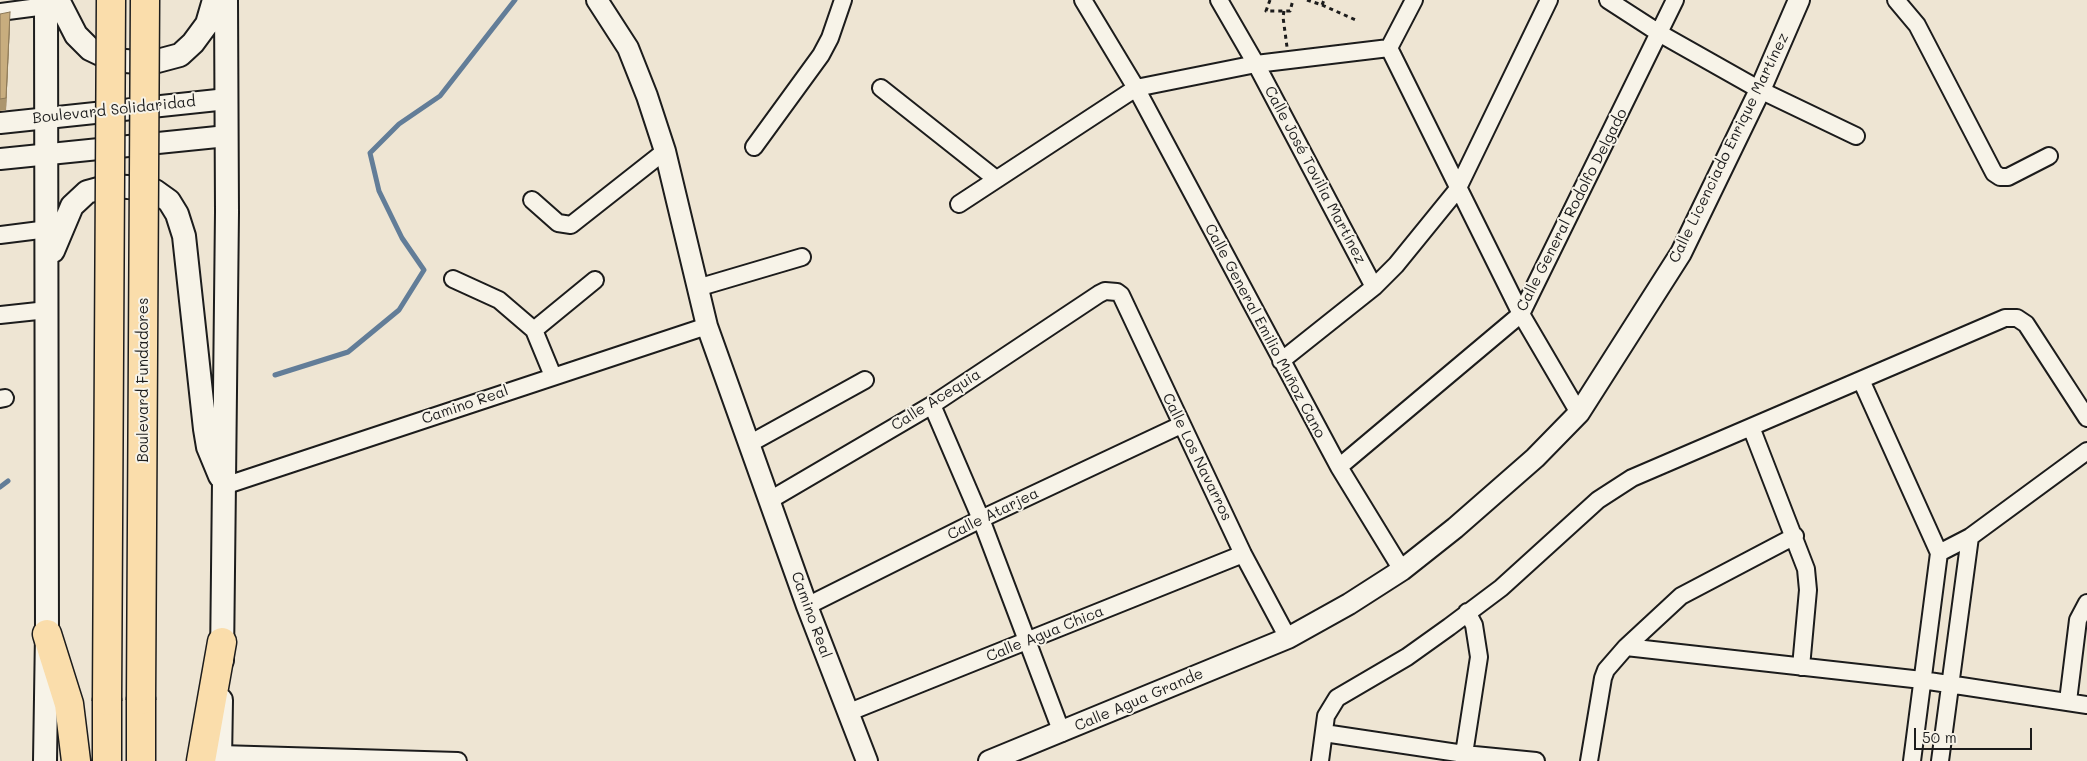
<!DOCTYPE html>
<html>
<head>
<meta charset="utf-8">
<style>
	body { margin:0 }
	#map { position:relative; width:2087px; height:761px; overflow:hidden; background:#eee5d3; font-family:Mali,sans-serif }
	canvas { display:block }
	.scale { position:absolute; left:1914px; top:728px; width:118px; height:22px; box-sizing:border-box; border:2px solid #1c1c1c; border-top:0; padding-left:6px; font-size:15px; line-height:18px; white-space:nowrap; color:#1c1c1c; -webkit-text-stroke:4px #f7f3e8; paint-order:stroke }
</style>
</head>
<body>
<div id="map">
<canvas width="2087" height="761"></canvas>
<div class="scale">50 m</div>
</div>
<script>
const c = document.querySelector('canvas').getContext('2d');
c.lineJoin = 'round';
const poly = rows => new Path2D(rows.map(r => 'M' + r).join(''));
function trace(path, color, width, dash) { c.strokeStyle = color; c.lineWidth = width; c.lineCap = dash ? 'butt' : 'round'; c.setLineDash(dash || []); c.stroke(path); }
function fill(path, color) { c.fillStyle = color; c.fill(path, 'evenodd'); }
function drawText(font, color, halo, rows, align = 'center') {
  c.font = font + ' Mali,sans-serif'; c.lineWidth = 4; c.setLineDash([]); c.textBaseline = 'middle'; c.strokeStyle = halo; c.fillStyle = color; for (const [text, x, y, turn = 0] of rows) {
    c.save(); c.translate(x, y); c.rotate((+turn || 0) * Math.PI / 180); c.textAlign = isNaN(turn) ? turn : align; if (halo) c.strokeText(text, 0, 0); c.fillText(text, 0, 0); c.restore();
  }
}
trace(poly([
	[275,375,348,352,399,310,424,270,402,238,379,191,370,153,399,124,440,96,515,0],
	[0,487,8,481]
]), '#627d98', 5);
const minor = poly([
	[1083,0,1136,88,1339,467,1402,570],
	[1219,0,1256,64,1374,287],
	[1608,0,1659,33,1760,90,1856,136],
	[1896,0,1917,25,1994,173,2000,177,2008,177,2049,156],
	[0,12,46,6],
	[1389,48,1521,314,1579,413],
	[1389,48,1414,0],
	[881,88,996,179],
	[754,147,821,55,830,38,843,0],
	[532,200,558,223,571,225,665,151],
	[959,204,1136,88,1256,64,1389,48],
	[0,235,48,229],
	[453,279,499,300,534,330,553,376],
	[697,288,802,257],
	[0,315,47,310],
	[534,330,595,280],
	[1281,361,1374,287,1396,265,1457,190,1549,0],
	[1861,380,1939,553,1912,761],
	[0,399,5,398],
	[932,405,981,519,1062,733],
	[1751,427,1806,569,1808,590,1801,667],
	[749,444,865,380],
	[1339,467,1521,314,1675,0],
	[224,486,707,326],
	[770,500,932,405,1099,294,1105,291,1117,292,1121,295,1243,554,1288,638],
	[1939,553,1970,537,2087,451],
	[807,606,981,519,1181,425],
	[1626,647,1922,680,2087,705],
	[2068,701,2078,620,2087,603],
	[847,713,1243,554],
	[1324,733,1464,754,1536,761],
	[220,754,458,761],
	[1464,754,1479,657,1474,625,1467,612],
	[1320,761,1326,716,1337,698,1407,657,1449,627,1501,588,1598,500,1632,478,2005,318,2017,318,2026,324,2087,418],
	[1589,761,1603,678,1606,670,1626,647,1681,596,1795,536],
	[1940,761,1970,537]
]);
const tertiary = poly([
	[597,0,628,48,647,96,665,151,707,326,807,606,867,761],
	[0,123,227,99],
	[0,159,227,136],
	[989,761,1288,638,1349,604,1402,570,1455,528,1535,458,1579,413,1681,253,1760,90,1799,0]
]);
const secondary = poly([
	[58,0,76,35,90,49,113,60,150,63,180,55,193,43,207,24,214,0],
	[53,251,72,206,87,192,109,186,128,187,155,191,169,201,177,214,184,236,205,429,208,447,220,476],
	[222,660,227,212,226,0],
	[45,761,47,634,46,0],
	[220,761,221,700]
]);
const motorway = poly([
	[47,634,69,704,76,761],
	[141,700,141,761],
	[107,761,107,701],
	[201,761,222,642]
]);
trace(minor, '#1c1c1c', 20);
trace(tertiary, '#1c1c1c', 24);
trace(secondary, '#1c1c1c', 26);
trace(motorway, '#1c1c1c', 31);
trace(poly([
	[1270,0,1266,11,1290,11,1293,0],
	[1307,0,1322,5,1324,0],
	[1322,5,1358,21],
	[1284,11,1283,17,1287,47]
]), '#1c1c1c', 3, [4, 4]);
trace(minor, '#f7f3e8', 16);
trace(tertiary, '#f7f3e8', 20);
trace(secondary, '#f7f3e8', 22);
trace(motorway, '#faddab', 28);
const motorwayBridge = poly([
	[141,700,145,0],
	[107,701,111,0]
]);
trace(motorwayBridge, '#1c1c1c', 31, []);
trace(motorwayBridge, '#faddab', 28);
fill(poly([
	[0,14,10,24,6,110,0,111]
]), '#ac956c');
fill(poly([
	[10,12,10,24,6,110,6,98]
]), '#8c7958');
const building = poly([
	[10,12,6,98,0,99,0,14,10,12]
]);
fill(building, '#c8ad7e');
trace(building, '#8c7958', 1);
drawText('15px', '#1c1c1c', '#f7f3e8', [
	["Boulevard Solidaridad",114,110,-6],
	["Calle Licenciado Enrique Martínez",1729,148,-64],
	["Calle José Tovilia Martínez",1315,175,62],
	["Calle General Rodolfo Delgado",1572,210,-63],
	["Calle General Emilio Muñoz Cano",1265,331,62],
	["Boulevard Fundadores",143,380,-90],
	["Calle Acequia",936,400,-32],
	["Camino Real",465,405,-19],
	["Calle Los Navarros",1197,457,64],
	["Calle Atarjea",993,514,-26],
	["Camino Real",811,615,70],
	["Calle Agua Chica",1045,634,-22],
	["Calle Agua Grande",1139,700,-23]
]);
</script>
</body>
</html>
